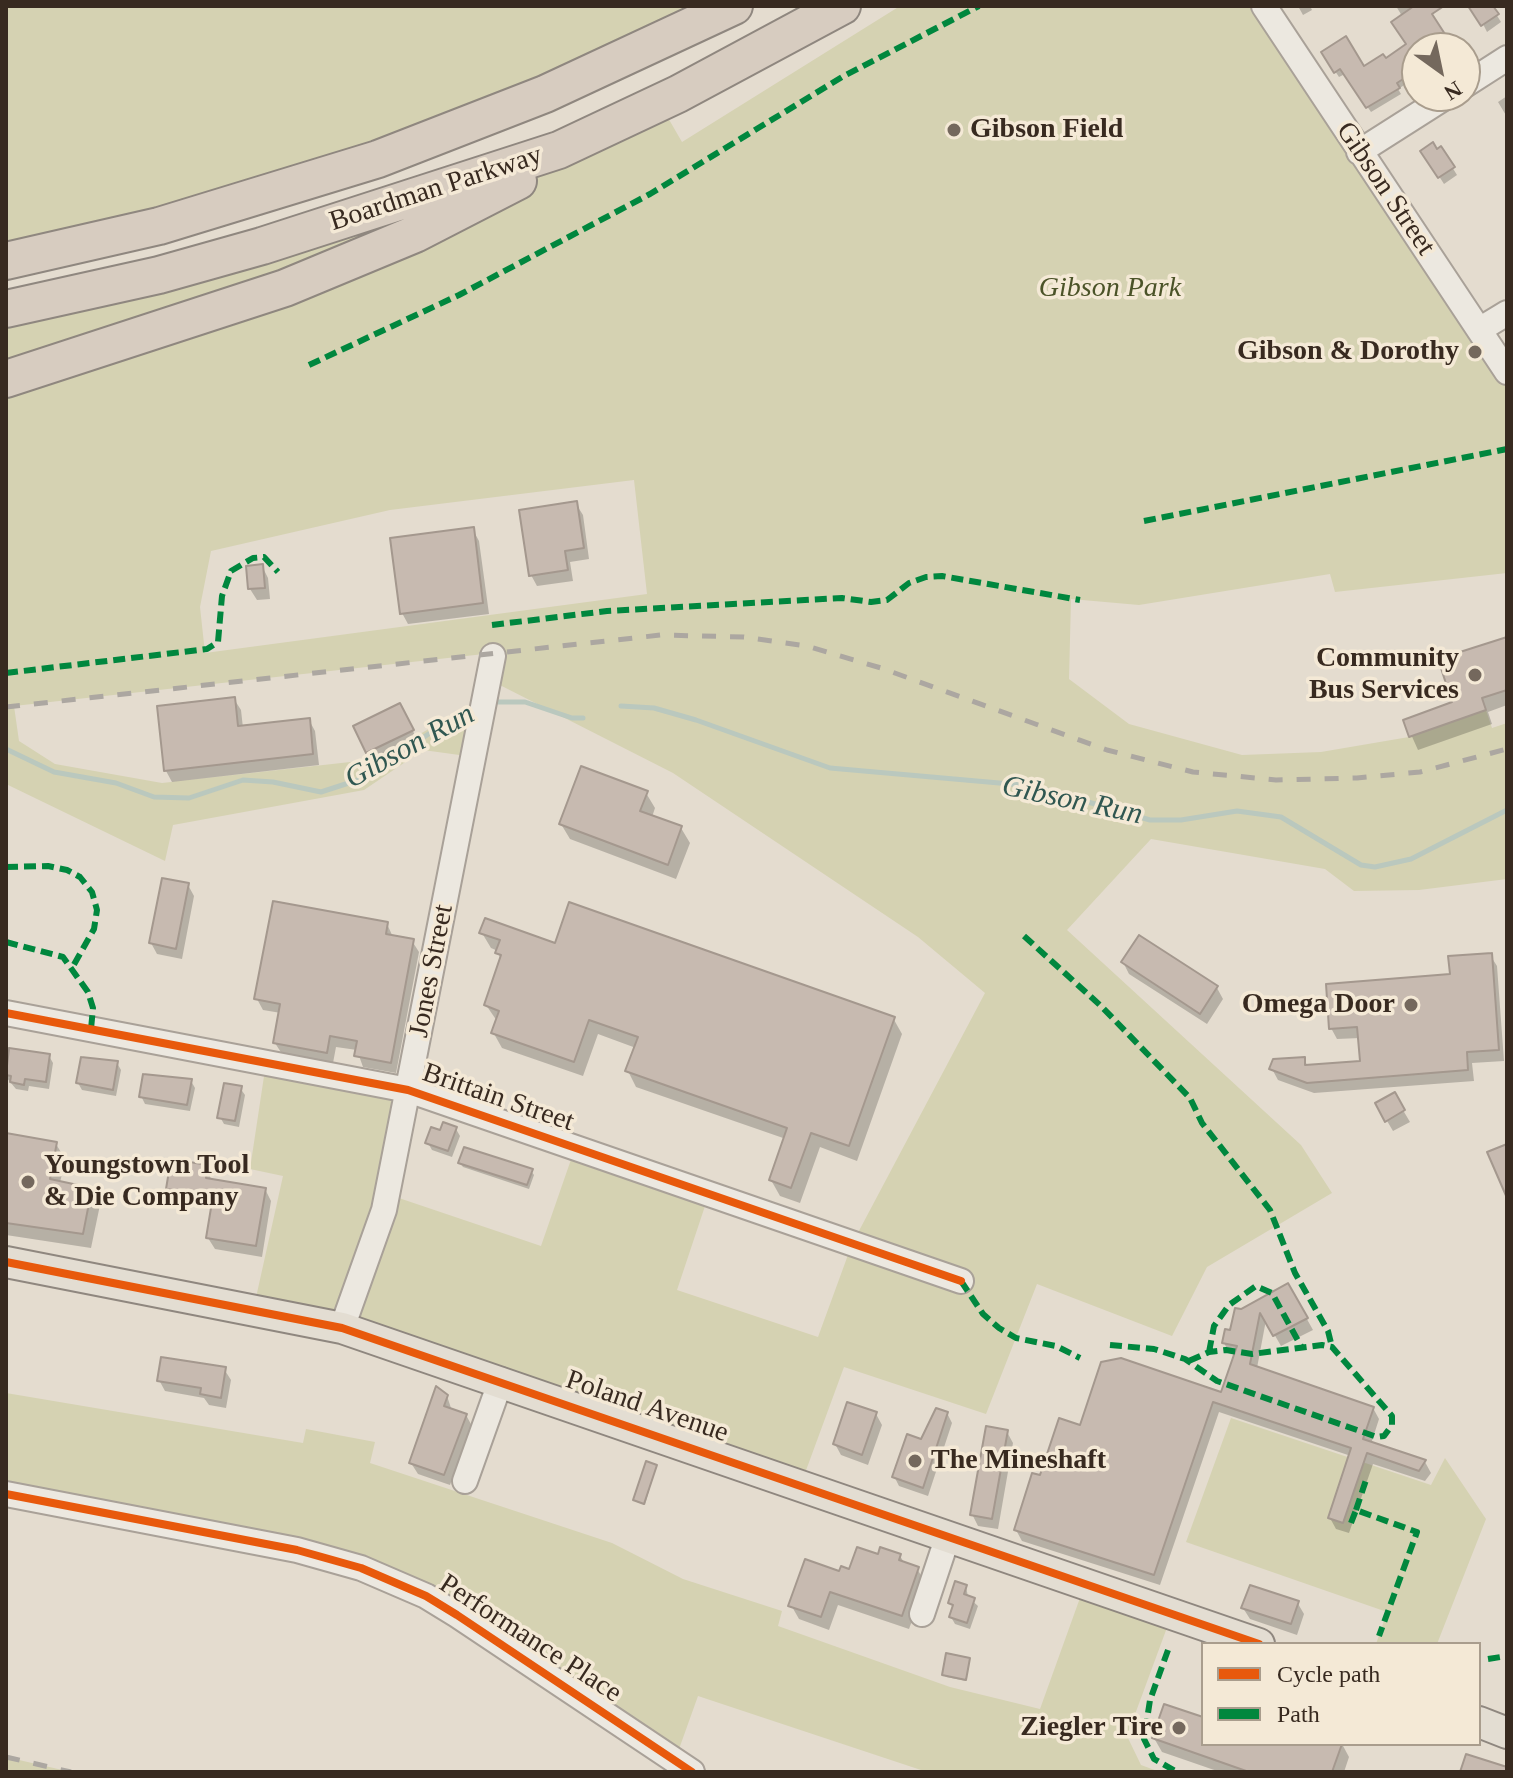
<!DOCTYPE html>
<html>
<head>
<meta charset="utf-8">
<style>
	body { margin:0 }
	#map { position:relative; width:1513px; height:1778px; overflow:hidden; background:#e4dccf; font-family:"Times New Roman",serif }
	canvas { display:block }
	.frame { position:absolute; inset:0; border:8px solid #382a20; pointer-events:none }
	.legend { position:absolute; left:1201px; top:1642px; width:280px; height:104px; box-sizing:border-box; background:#f4e9d6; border:2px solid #a99d8d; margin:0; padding:10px 14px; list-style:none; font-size:24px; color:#382a20 }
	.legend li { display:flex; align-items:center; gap:16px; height:40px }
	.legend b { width:40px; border:2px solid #a99d8d }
	.north { position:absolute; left:1401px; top:32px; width:80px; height:80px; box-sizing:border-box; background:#f4e9d6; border:2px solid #a99d8d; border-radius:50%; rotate:147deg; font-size:22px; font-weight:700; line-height:32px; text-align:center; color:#382a20 }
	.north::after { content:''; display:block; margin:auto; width:28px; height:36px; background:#74685d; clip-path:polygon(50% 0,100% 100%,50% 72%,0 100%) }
</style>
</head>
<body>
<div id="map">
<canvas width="1513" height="1778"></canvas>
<div class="frame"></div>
<ul class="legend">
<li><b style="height:10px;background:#e8590c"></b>Cycle path</li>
<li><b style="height:10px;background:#00873e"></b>Path</li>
</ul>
<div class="north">N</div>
</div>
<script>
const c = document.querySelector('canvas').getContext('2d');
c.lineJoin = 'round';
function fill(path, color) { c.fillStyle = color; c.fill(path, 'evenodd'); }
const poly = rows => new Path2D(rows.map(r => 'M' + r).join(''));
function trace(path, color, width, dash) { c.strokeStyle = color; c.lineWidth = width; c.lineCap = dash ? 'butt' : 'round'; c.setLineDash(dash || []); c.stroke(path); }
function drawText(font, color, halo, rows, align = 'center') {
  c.font = font + ' "Times New Roman",serif'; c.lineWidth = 7; c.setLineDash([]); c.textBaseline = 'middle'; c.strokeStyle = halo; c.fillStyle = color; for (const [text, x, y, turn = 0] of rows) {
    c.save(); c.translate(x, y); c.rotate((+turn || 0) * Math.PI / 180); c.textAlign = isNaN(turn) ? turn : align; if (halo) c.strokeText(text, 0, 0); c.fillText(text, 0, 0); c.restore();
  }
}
fill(poly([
	[6,6,734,6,545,94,6,261],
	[900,6,1264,6,1507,372,1507,573,1335,592,1330,574,1139,605,1071,599,1069,679,1129,724,1242,755,1321,752,1409,737,1452,722,1446,704,1452,702,1486,710,1492,728,1507,723,1507,879,1419,890,1354,891,1325,869,1151,839,1067,930,1301,1145,1332,1193,1207,1267,1172,1336,1037,1284,986,1414,844,1367,801,1484,253,1311,283,1176,250,1169,266,1063,408,1090,387,1194,541,1246,575,1148,709,1194,677,1290,818,1337,852,1244,985,993,918,937,673,773,490,680,493,653,14,706,19,741,55,764,162,783,377,759,487,695,474,757,423,750,364,790,173,825,165,861,6,784,6,309,660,104,682,142],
	[634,480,647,594,205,653,200,607,211,551,390,510],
	[6,1393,303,1443,306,1429,375,1442,370,1463,612,1543,683,1579,782,1611,778,1626,950,1687,1040,1709,1085,1584,1172,1614,1127,1736,1141,1765,1160,1772,927,1772,698,1696,674,1763,399,1583,6,1494],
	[1231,1418,1431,1485,1445,1458,1486,1519,1437,1644,1376,1644,1387,1612,1186,1542],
	[6,1757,71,1772,6,1772]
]), '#d5d2b2');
fill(poly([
	[1298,6,1310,6,1312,10,1303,15],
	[1396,6,1427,6,1452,48,1417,48,1417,77,1398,89,1401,94,1371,112,1345,74,1339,77,1323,53,1364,69,1409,46,1402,16],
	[1474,6,1491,6,1501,22,1487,32],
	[1507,96,1507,117,1498,102],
	[1441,149,1457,175,1444,184,1423,151],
	[576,504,583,515,589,559,570,562,573,581,537,586,531,575],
	[473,530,479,541,489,614,408,624,402,613],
	[262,566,268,578,270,599,257,600,250,589],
	[1507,639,1507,705,1488,712,1492,724,1418,750,1405,721,1454,703],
	[234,699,241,710,243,728,309,720,315,731,319,765,172,782,166,771],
	[406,716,418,742,374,763,356,726],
	[646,793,655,808,652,817,681,828,690,843,676,879,570,839,561,824],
	[188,885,194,896,182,959,157,954,151,943],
	[387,924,393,937,412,941,419,952,396,1073,363,1067,357,1050,336,1047,333,1063,282,1054,275,1043,281,1013,263,1010,257,999],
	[482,933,556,945,893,1018,902,1034,857,1161,820,1147,800,1203,780,1196,771,1180,786,1139,636,1087,628,1071,636,1048,598,1034,583,1076,502,1048,493,1032,497,1021,486,1005,501,961,498,951,491,948],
	[1139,938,1217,988,1223,999,1207,1024,1129,974,1123,962],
	[1490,955,1497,966,1504,1061,1472,1063,1474,1081,1314,1093,1278,1080,1272,1069,1304,1059,1308,1067,1362,1063,1360,1038,1337,1039,1331,1028,1452,976],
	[6,1047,49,1056,53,1063,49,1089,29,1086,28,1091,16,1089,6,1077],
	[117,1063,121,1070,116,1096,82,1090,78,1083],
	[191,1081,195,1088,190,1111,145,1104,141,1096],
	[240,1088,245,1095,239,1127,224,1124,220,1117],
	[1394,1095,1410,1122,1393,1131,1377,1104],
	[456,1129,460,1136,452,1157,432,1150,428,1143,441,1132],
	[6,1135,56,1144,65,1159,60,1183,91,1190,100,1205,91,1248,6,1235],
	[460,1163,531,1171,534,1175,529,1189,463,1167],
	[206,1167,212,1181,265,1189,271,1201,262,1257,215,1249,208,1238,213,1206,175,1200,168,1189],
	[1288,1285,1313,1330,1281,1346,1266,1320,1257,1368,1373,1408,1379,1419,1371,1444,1425,1462,1431,1473,1425,1481,1373,1464,1349,1533,1336,1529,1330,1518,1351,1456,1219,1412,1160,1585,1022,1541,1016,1530,1041,1478,1081,1428,1222,1394,1236,1355,1230,1354,1224,1343,1241,1311],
	[224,1369,231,1380,226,1408,209,1405,204,1398,165,1391,159,1380],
	[447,1396,452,1411,466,1415,472,1426,450,1485,418,1474,411,1463],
	[947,1413,952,1423,928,1496,899,1486,894,1476],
	[876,1414,882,1425,868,1465,841,1455,835,1444],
	[1007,1432,1013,1443,998,1529,978,1526,972,1514],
	[656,1466,645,1505,637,1502,635,1500],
	[879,1556,900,1556,905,1564,917,1569,926,1583,909,1629,838,1605,829,1630,799,1619,791,1605,840,1573,850,1572],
	[966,1586,968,1597,978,1606,970,1629,955,1624,951,1617,954,1609,950,1602],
	[1297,1602,1304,1614,1297,1635,1250,1619,1243,1608],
	[968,1660,966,1681,946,1677,944,1675],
	[1203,1719,1203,1744,1342,1744,1349,1757,1344,1772,1220,1772,1162,1752,1154,1738]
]), '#0003');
trace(poly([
	[491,702,525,702,572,718,583,718],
	[621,706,654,708,696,720,830,768,1033,786,1150,820,1181,820,1237,811,1281,817,1361,865,1375,867,1411,859,1507,810],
	[6,749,54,772,116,783,154,797,189,798,243,780,273,782,321,792,364,778,449,720,474,707]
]), '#bac8be', 5);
const building = poly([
	[1414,6,1444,6,1432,14,1454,48,1417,48,1417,70,1397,83,1400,88,1366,108,1340,69,1334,73,1321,52,1346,36,1364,66,1383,54,1386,58,1406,44,1391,22,1414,6],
	[1468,6,1493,6,1499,14,1481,26,1468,6],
	[1433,142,1437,149,1441,146,1455,167,1438,178,1420,151,1433,142],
	[577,501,584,548,565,551,568,570,529,576,519,510,577,501],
	[474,527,483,603,400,614,390,538,474,527],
	[263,564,265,588,248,589,246,566,263,564],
	[1507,637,1507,690,1482,698,1486,710,1409,737,1403,720,1452,702,1438,659,1507,637],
	[235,697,238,726,310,718,313,754,164,771,157,706,235,697],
	[400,703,414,730,366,753,353,726,400,703],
	[581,766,648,791,640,811,682,826,668,865,559,824,581,766],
	[162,878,189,883,176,949,149,943,162,878],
	[273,901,388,922,386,934,414,939,391,1063,354,1056,357,1041,330,1036,327,1053,273,1043,280,1004,254,999,273,901],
	[569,902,895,1017,849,1146,811,1133,791,1188,769,1180,787,1128,625,1071,638,1037,589,1020,574,1062,491,1033,499,1011,484,1005,501,955,495,953,500,940,479,933,485,918,555,943,569,902],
	[1139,935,1218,986,1200,1014,1121,962,1139,935],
	[1492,953,1499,1050,1467,1052,1468,1070,1307,1083,1269,1069,1273,1059,1305,1057,1305,1065,1360,1061,1357,1027,1329,1029,1326,984,1450,974,1448,956,1492,953],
	[9,1048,50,1054,46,1082,25,1079,24,1085,10,1082,11,1076,6,1075,9,1048],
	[81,1057,118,1061,113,1090,76,1083,81,1057],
	[143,1074,192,1079,187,1105,139,1097,143,1074],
	[224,1083,242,1086,235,1121,217,1118,224,1083],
	[1395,1092,1405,1110,1385,1122,1375,1103,1395,1092],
	[443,1122,457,1127,448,1151,425,1143,431,1127,440,1130,443,1122],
	[6,1133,57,1142,50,1179,92,1188,83,1234,6,1223,6,1133],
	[1507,1144,1507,1198,1487,1152,1507,1144],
	[464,1147,533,1169,527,1185,458,1163,464,1147],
	[171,1159,208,1165,206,1178,266,1188,256,1246,206,1238,213,1196,166,1189,171,1159],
	[1288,1283,1308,1318,1273,1336,1260,1313,1250,1364,1374,1407,1363,1439,1426,1460,1419,1471,1367,1453,1343,1523,1328,1518,1351,1448,1213,1402,1154,1575,1014,1530,1032,1473,1040,1475,1059,1418,1080,1425,1101,1362,1121,1358,1221,1392,1237,1346,1222,1343,1225,1329,1230,1330,1235,1308,1241,1309,1288,1283],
	[161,1357,226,1367,221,1398,200,1394,201,1388,157,1381,161,1357],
	[436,1386,448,1395,444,1406,467,1414,444,1475,409,1463,436,1386],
	[847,1402,877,1412,862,1455,833,1444,847,1402],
	[936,1408,948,1412,923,1488,892,1477,907,1434,921,1439,936,1408],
	[986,1426,1008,1430,992,1519,970,1515,986,1426],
	[646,1461,657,1465,644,1504,633,1500,646,1461],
	[857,1547,878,1554,880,1547,901,1554,899,1560,919,1567,902,1616,830,1592,821,1617,788,1606,805,1559,839,1571,841,1566,849,1569,857,1547],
	[955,1581,967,1585,964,1594,975,1598,967,1623,949,1617,953,1605,948,1603,955,1581],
	[1250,1585,1299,1601,1291,1624,1241,1608,1250,1585],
	[946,1653,970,1658,966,1680,942,1675,946,1653],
	[1164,1704,1203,1717,1203,1744,1342,1744,1332,1772,1249,1772,1152,1738,1164,1704],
	[1466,1754,1507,1767,1507,1772,1460,1772,1466,1754]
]);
fill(building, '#c7bab0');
trace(building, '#a4988e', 2);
const minor = poly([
	[1264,6,1507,372],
	[1465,85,1507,58],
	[1359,152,1447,96],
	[1479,330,1507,313],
	[6,1013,408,1090,961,1281],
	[342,1328,384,1210,493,656],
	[465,1481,501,1380],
	[6,1494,297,1550,361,1568,426,1596,457,1615,692,1772],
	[922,1614,948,1536]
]);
const major = poly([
	[6,1262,342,1328,1259,1644],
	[1479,1722,1507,1733]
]);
const highway = poly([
	[6,261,159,226,378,159,545,94,734,6],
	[6,309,159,275,262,246,559,150,678,94,842,6],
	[6,379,285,288,415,234,518,181]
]);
trace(minor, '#a9a198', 28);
trace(major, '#8f877f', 34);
trace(highway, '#8f877f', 40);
trace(minor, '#ece8e0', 24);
trace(major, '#e3ddd2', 30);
trace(highway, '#d7ccc0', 36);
trace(poly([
	[6,707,661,635,744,637,807,646,881,668,1107,750,1193,772,1276,780,1357,778,1420,772,1507,749],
	[6,1757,71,1772]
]), '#aca7a1', 5, [14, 14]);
trace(poly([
	[309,365,459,295,650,194,842,77,979,6],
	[1144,521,1507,449],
	[492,625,607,611,842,598,871,602,887,600,909,583,926,577,942,576,1080,600],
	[6,673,207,649,218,642,222,596,231,571,253,558,264,557,278,572],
	[6,867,48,866,67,870,80,877,92,892,97,910,94,929,72,968],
	[1024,936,1101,1006,1190,1098,1202,1123,1270,1210,1295,1273,1328,1331,1332,1347],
	[6,942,63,957,88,992,93,1008,91,1029],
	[961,1281,983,1314,999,1328,1016,1338,1056,1346,1080,1358],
	[1110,1345,1154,1349,1185,1359,1217,1381,1377,1437,1384,1436,1392,1425,1392,1416,1332,1347,1322,1345,1252,1354,1226,1350,1209,1352,1189,1361],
	[1209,1352,1214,1326,1229,1305,1256,1286,1272,1293,1302,1348],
	[1356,1510,1366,1480],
	[1351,1523,1356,1510,1417,1532,1379,1636],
	[1168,1650,1150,1700,1144,1739,1154,1759,1177,1772],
	[1488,1659,1507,1656]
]), '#00873e', 6, [12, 6]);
trace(poly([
	[6,1013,408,1090,961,1281],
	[6,1262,342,1328,1259,1644],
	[6,1494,297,1550,361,1568,426,1596,457,1615,692,1772]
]), '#e8590c', 8);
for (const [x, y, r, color] of [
	[954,130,8,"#74685d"],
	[1475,352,8,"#74685d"],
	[1475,675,8,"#74685d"],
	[1411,1005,8,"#74685d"],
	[28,1182,8,"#74685d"],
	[915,1461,8,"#74685d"],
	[1179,1728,8,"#74685d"]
]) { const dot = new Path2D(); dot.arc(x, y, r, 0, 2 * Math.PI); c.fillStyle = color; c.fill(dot); trace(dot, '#f4e9d6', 3); }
drawText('bold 28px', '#382a20', '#f4e9d6', [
	["Gibson Field",970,130,"left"],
	["Gibson & Dorothy",1459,352],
	["Community",1459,659],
	["Bus Services",1459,691],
	["Omega Door",1395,1005],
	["Youngstown Tool",44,1166,"left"],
	["& Die Company",44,1198,"left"],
	["The Mineshaft",931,1461,"left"],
	["Ziegler Tire",1163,1728]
], 'right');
drawText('28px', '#382a20', '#f4e9d6', [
	["Boardman Parkway",436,189,-18],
	["Gibson Street",1385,189,56],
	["Jones Street",432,971,-79],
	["Brittain Street",498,1098,19],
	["Poland Avenue",647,1407,19],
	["Performance Place",530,1639,33]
]);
drawText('italic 28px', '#4b5328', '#f4e9d6', [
	["Gibson Park",1110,289]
]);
drawText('italic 30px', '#305751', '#f4e9d6', [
	["Gibson Run",410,747,-29],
	["Gibson Run",1072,801,12]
]);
</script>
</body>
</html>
